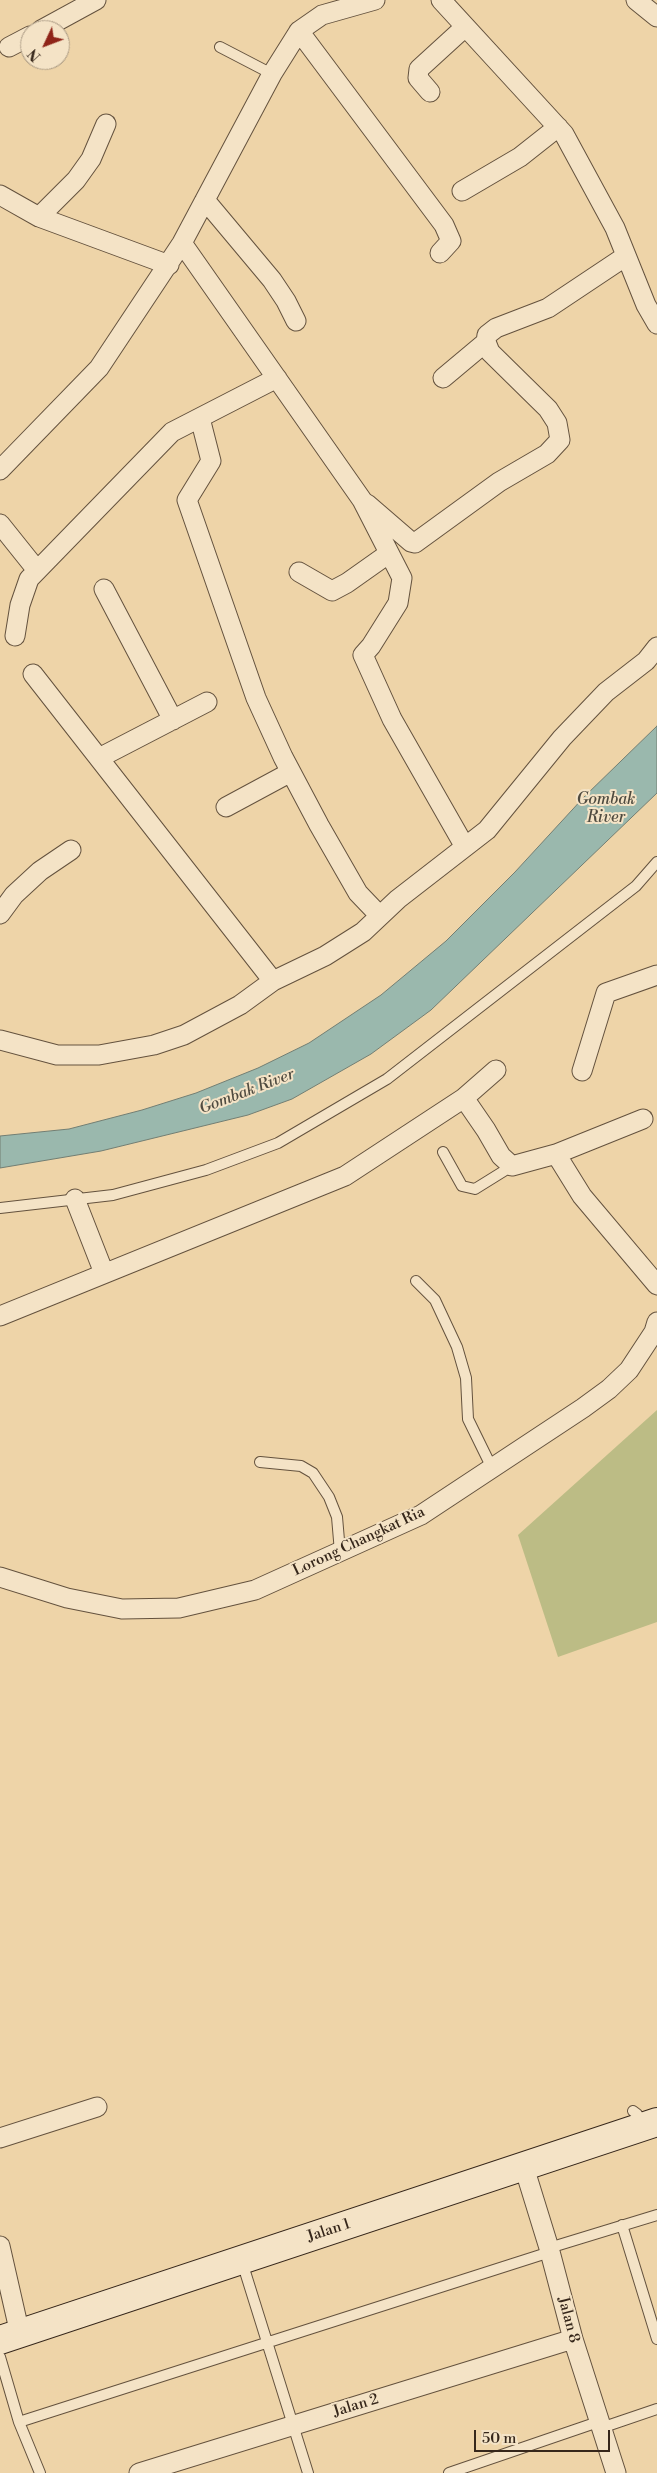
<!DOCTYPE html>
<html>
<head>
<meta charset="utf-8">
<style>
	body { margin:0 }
	#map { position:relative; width:657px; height:2473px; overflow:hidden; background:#eed4a8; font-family:"Libre Bodoni",serif }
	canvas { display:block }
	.north { position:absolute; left:20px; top:20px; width:50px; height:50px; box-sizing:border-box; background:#f4e3c6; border:1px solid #a89882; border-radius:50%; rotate:227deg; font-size:14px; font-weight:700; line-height:20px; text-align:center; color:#36271b }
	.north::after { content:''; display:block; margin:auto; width:18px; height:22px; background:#8f2418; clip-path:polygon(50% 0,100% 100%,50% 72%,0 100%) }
	.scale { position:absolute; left:474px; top:2430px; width:136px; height:22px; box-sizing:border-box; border:2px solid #36271b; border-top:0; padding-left:6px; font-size:15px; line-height:18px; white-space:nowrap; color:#36271b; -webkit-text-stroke:4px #f4e3c6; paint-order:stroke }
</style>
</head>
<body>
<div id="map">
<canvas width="657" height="2473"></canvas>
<div class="north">N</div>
<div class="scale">50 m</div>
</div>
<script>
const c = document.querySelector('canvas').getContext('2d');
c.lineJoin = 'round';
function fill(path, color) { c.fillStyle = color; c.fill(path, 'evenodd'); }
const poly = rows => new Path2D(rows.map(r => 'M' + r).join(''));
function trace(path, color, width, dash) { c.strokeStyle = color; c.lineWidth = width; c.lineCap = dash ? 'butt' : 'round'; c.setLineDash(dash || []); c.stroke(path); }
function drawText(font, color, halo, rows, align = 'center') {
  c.font = font + ' "Libre Bodoni",serif'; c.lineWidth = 4; c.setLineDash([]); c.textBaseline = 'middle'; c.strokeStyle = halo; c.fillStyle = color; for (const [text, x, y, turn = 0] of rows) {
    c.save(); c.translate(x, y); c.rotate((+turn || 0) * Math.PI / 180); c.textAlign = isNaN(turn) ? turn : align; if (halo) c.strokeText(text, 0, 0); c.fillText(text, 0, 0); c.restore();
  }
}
fill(poly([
	[657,1410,657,1622,558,1657,518,1535]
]), '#bcbc85');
const water = poly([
	[657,726,657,793,431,1010,371,1054,292,1099,248,1115,101,1151,0,1168,0,1136,69,1129,142,1110,196,1093,258,1068,309,1043,381,995,446,941,515,872,584,797,657,726]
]);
fill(water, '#9ab8ad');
trace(water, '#727e73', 1);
const lane = poly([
	[220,47,272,74],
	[443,1152,462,1186,475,1189,512,1166],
	[0,1208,113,1195,206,1170,278,1143,387,1079,636,886,657,862],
	[416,1281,435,1300,457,1347,466,1378,468,1419,492,1468],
	[260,1462,301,1466,313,1473,329,1497,337,1517,340,1552],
	[633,2111,637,2114,642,2126],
	[622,2225,657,2339],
	[549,2248,657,2215],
	[242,2262,308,2473],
	[0,2357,19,2422,40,2473],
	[19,2422,550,2252],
	[601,2428,657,2409],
	[449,2473,598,2422]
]);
const street = poly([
	[441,0,564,134,615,228,646,305,657,324],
	[636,0,657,17],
	[41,30,96,0],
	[299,31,444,225,451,241,440,253],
	[9,47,30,36],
	[430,92,418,78,419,69,465,27],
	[462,191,520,157,558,127],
	[0,195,39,217,169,265],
	[205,200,272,280,286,301,296,321],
	[39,217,76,180,91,159,106,124],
	[182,243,362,500,402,578,398,603,371,646,363,655,392,719,465,847],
	[443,378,486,342,487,335,496,328,548,308,626,256],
	[200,418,211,461,187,500,256,698,283,757,319,825,358,893,380,916],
	[0,470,99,368,182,243,272,74,299,31,322,15,375,0],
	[367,504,411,542,415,543,499,482,547,454,560,440,557,423,548,409,490,352,486,342],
	[0,524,36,569],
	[299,572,332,591,347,583,388,554],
	[104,589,173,720],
	[15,636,20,605,29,579,172,432,277,378],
	[33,674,273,981],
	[99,758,207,702],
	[226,807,291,772],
	[0,914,14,895,40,871,71,850],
	[0,1040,57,1055,99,1055,154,1045,184,1035,240,1005,273,981,325,956,363,932,398,899,487,830,562,738,606,692,646,661,657,647],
	[582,1071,606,993,657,975],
	[464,1098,486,1130,501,1156,512,1166,556,1154],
	[643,1119,556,1154,582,1196,657,1285],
	[75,1199,104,1273],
	[0,1316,345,1176,464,1098,496,1070],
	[0,1577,67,1598,122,1609,179,1608,255,1590,421,1515,583,1408,609,1389,629,1370,654,1332,657,1322],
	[0,2138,97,2107],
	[524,2167,549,2248,573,2339,616,2473],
	[0,2246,20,2334],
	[139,2473,573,2339]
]);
const secondary = poly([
	[0,2340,657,2122]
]);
trace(lane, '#64523e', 12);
trace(street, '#64523e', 21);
trace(secondary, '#36271b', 30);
trace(lane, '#f4e3c6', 10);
trace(street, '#f4e3c6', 19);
trace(secondary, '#f4e3c6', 28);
drawText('15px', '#36271b', '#f4e3c6', [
	["Lorong Changkat Ria",359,1542,-25],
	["Jalan 1",329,2231,-18],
	["Jalan 8",568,2320,75],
	["Jalan 2",356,2406,-17]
]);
drawText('italic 16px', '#4f4b40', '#f4e3c6', [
	["Gombak",606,800],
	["River",606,818],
	["Gombak River",247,1092,-21]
]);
</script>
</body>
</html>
